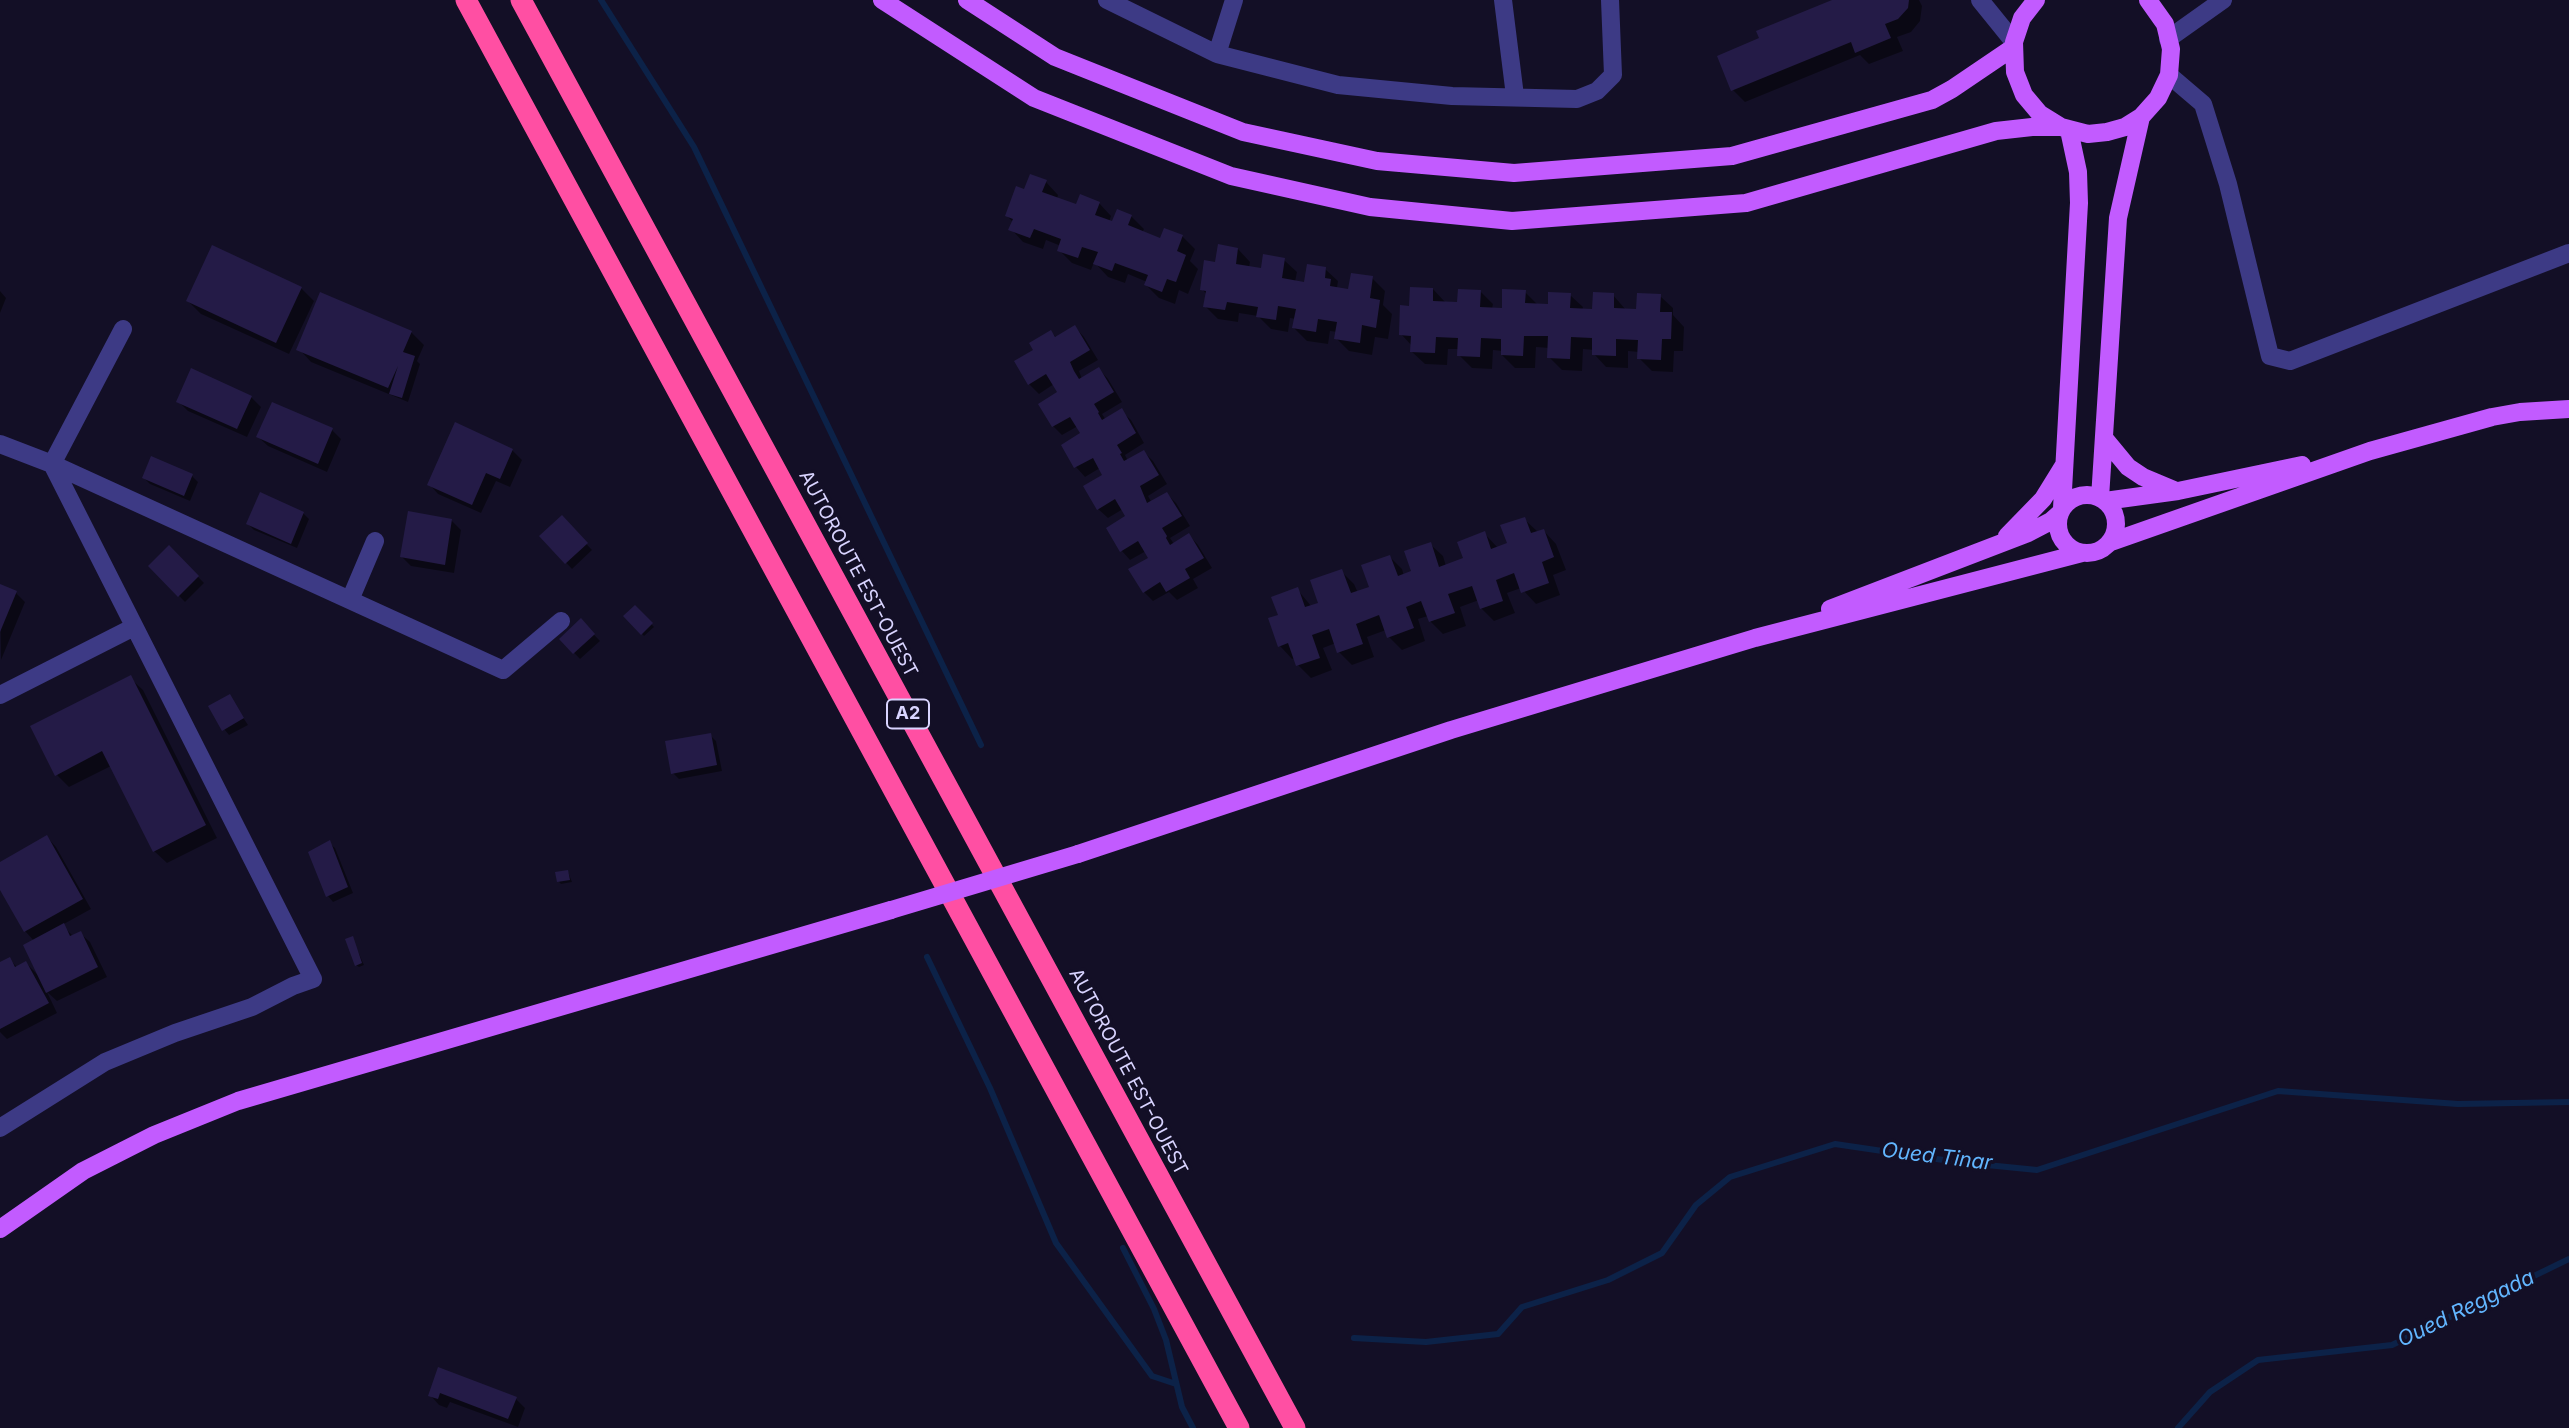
<!DOCTYPE html>
<html>
<head>
<meta charset="utf-8">
<style>
	body { margin:0 }
	canvas { display:block; background:#130f26 }
</style>
</head>
<body>
<canvas width="2569" height="1428"></canvas>
<script>
const c = document.querySelector('canvas').getContext('2d');
c.lineJoin = 'round';
function fill(path, color) { c.fillStyle = color; c.fill(path, 'evenodd'); }
const poly = rows => new Path2D(rows.map(r => 'M' + r).join(''));
function trace(path, color, width, dash) { c.strokeStyle = color; c.lineWidth = width; c.lineCap = dash ? 'butt' : 'round'; c.setLineDash(dash || []); c.stroke(path); }
function drawText(font, color, halo, rows, align = 'center') {
  c.font = font + ' Inter,sans-serif'; c.lineWidth = 7; c.setLineDash([]); c.textBaseline = 'middle'; c.strokeStyle = halo; c.fillStyle = color; for (const [text, x, y, turn = 0] of rows) {
    c.save(); c.translate(x, y); c.rotate((+turn || 0) * Math.PI / 180); c.textAlign = isNaN(turn) ? turn : align; if (halo) c.strokeText(text, 0, 0); c.fillText(text, 0, 0); c.restore();
  }
}
fill(poly([
	[1833,0,1919,0,1922,6,1920,21,1911,32,1897,37,1903,51,1869,64,1860,55,1745,102,1733,90,1762,39],
	[1046,182,1058,195,1057,199,1077,207,1099,203,1111,216,1109,222,1131,216,1144,229,1142,233,1161,240,1182,236,1195,249,1190,261,1198,269,1188,294,1179,290,1175,304,1159,298,1146,285,1147,282,1128,274,1125,283,1108,277,1094,262,1091,270,1072,263,1059,250,1061,246,1046,240,1043,249,1023,242,1011,229,1013,222,1007,216,1025,192],
	[1238,249,1250,262,1249,268,1262,270,1284,260,1297,272,1295,282,1305,284,1325,269,1338,281,1337,288,1350,291,1372,278,1385,291,1383,305,1392,314,1388,339,1375,337,1372,355,1349,351,1336,338,1337,332,1330,331,1328,344,1307,341,1294,328,1296,319,1290,318,1288,332,1271,329,1258,316,1239,313,1238,322,1218,319,1205,306,1207,295,1202,289,1217,264],
	[301,288,314,301,289,354,201,314,188,301],
	[1433,289,1445,302,1459,304,1480,291,1493,304,1492,309,1503,310,1525,292,1538,305,1549,305,1570,295,1583,307,1582,311,1594,311,1613,295,1626,310,1638,311,1660,296,1673,308,1673,315,1684,327,1683,351,1674,351,1673,372,1652,371,1639,358,1639,352,1628,351,1628,368,1606,367,1594,354,1594,350,1583,349,1582,371,1562,370,1549,357,1549,348,1536,347,1535,368,1515,368,1502,355,1502,351,1493,350,1492,369,1472,368,1459,355,1459,349,1448,349,1447,365,1425,364,1412,352,1412,346,1401,334,1411,308],
	[0,291,6,298,0,313],
	[1075,327,1084,337,1098,360,1079,371,1082,379,1099,369,1108,379,1122,402,1102,414,1106,420,1121,411,1131,420,1144,443,1125,455,1128,461,1144,452,1153,461,1167,484,1148,496,1152,503,1167,494,1176,503,1190,526,1170,538,1174,544,1189,535,1198,545,1212,568,1193,579,1198,588,1177,600,1169,592,1153,601,1144,592,1150,559,1146,551,1130,560,1121,550,1128,517,1123,509,1108,518,1098,509,1105,475,1100,468,1085,477,1076,467,1063,445,1082,434,1078,426,1062,435,1053,426,1059,393,1054,384,1039,394,1029,384,1016,362,1036,351,1051,332,1057,338],
	[411,332,424,345,417,361,420,364,408,402,311,362,299,349],
	[251,397,261,407,247,437,188,411,178,401],
	[332,430,341,439,327,472,268,446,258,437],
	[512,450,522,460,510,487,496,481,481,513,438,494,429,484],
	[192,476,198,482,190,501,150,484,144,478],
	[303,513,309,519,297,548,254,530,248,524],
	[561,517,592,550,572,569,541,536],
	[1524,519,1537,531,1544,531,1556,544,1566,570,1553,575,1560,595,1536,604,1521,588,1507,593,1515,613,1494,621,1481,608,1479,600,1460,607,1466,626,1443,634,1430,621,1428,616,1418,619,1425,641,1402,650,1389,637,1386,630,1367,637,1374,657,1352,665,1339,652,1336,643,1323,648,1332,670,1311,678,1298,665,1295,658,1292,659,1280,646,1280,616,1297,589,1312,607,1320,604,1341,571,1354,584,1358,593,1371,588,1390,557,1402,569,1404,576,1413,573,1430,544,1443,556,1446,566,1465,559,1484,533,1498,548,1509,544],
	[451,520,461,530,454,573,411,566,402,557],
	[169,547,204,583,185,602,150,566],
	[0,586,16,593,25,602,1,660],
	[635,607,654,627,644,636,625,616],
	[581,621,600,641,580,659,561,639],
	[130,678,143,690,217,838,167,863,154,851,111,766,69,787,57,775],
	[229,696,248,725,229,735,224,729],
	[710,735,716,741,722,771,679,779,673,773],
	[47,837,56,847,91,909,62,925,73,936,80,933,90,942,107,977,57,1001,47,992,57,1013,7,1039,0,1032,0,964,9,959,17,967,26,963,38,975,34,941,25,931,0,887,0,864],
	[329,843,335,848,353,893,333,902,328,896,310,853],
	[568,872,572,882,561,884,559,882],
	[352,938,364,965,359,967,356,965],
	[439,1370,516,1399,525,1408,518,1427,450,1402,447,1408,439,1405,430,1395]
]), '#0007');
trace(poly([
	[601,0,694,147,981,745],
	[927,957,990,1088,1056,1243,1152,1376,1176,1384],
	[1123,1248,1154,1309,1166,1340,1182,1407,1193,1428],
	[1354,1338,1426,1342,1498,1334,1522,1307,1608,1280,1662,1253,1696,1205,1730,1177,1835,1144,1957,1162,2037,1170,2278,1091,2458,1104,2569,1102],
	[2178,1428,2210,1392,2258,1360,2392,1345,2569,1259]
]), '#0c2248', 6);
fill(poly([
	[1832,0,1909,0,1908,8,1898,19,1885,24,1891,38,1855,53,1851,42,1731,91,1717,56,1759,38,1756,31],
	[1030,174,1047,180,1042,192,1076,204,1080,194,1100,202,1095,215,1112,221,1117,209,1132,215,1128,225,1160,238,1164,228,1183,235,1177,251,1186,255,1176,282,1167,279,1162,292,1144,285,1148,275,1115,263,1112,271,1093,264,1098,252,1082,247,1078,258,1057,251,1061,239,1034,229,1030,238,1008,230,1013,219,1005,216,1016,186,1024,189],
	[1218,244,1238,248,1236,264,1261,268,1263,254,1285,258,1282,278,1304,282,1307,264,1326,267,1325,278,1331,279,1330,286,1348,289,1351,273,1373,276,1370,298,1380,300,1376,328,1362,325,1360,343,1334,339,1337,322,1318,319,1316,332,1292,328,1296,309,1278,306,1276,320,1256,317,1258,307,1227,302,1225,310,1203,307,1206,291,1200,290,1204,260,1215,262],
	[212,245,302,287,276,343,186,301],
	[1410,287,1433,288,1433,301,1457,302,1458,289,1481,290,1480,307,1502,308,1502,289,1526,290,1525,303,1548,304,1548,292,1571,293,1570,308,1592,309,1593,292,1614,293,1614,308,1636,309,1637,293,1661,294,1660,312,1672,312,1671,339,1662,339,1661,360,1637,359,1638,340,1616,339,1616,356,1592,355,1592,338,1571,337,1570,359,1547,358,1548,336,1524,336,1523,356,1501,355,1501,339,1481,338,1480,357,1457,356,1458,338,1436,337,1435,353,1410,352,1411,336,1399,335,1400,305,1409,306],
	[320,292,412,331,403,352,415,356,402,398,389,394,398,366,388,388,296,350],
	[1075,325,1090,350,1070,362,1074,371,1079,379,1099,367,1114,392,1094,404,1099,412,1098,413,1102,420,1122,408,1136,433,1117,445,1122,453,1120,454,1124,461,1144,450,1159,475,1140,486,1147,503,1167,492,1182,516,1162,528,1167,536,1166,538,1170,545,1189,533,1204,558,1185,569,1190,578,1166,592,1160,582,1143,593,1128,569,1148,558,1138,541,1120,552,1106,528,1125,516,1115,499,1097,510,1083,486,1102,475,1093,458,1074,468,1061,445,1080,433,1070,417,1052,427,1038,404,1057,392,1046,374,1028,385,1014,361,1033,350,1029,343,1051,330,1055,337],
	[191,368,252,396,237,429,176,402],
	[272,402,333,428,318,464,256,437],
	[455,422,513,449,500,479,486,473,472,505,427,485],
	[151,456,193,474,184,496,142,478],
	[260,492,304,512,291,544,246,524],
	[408,511,452,519,445,565,400,557],
	[562,515,588,543,565,564,539,536],
	[1525,517,1531,533,1544,529,1554,557,1542,562,1549,583,1521,593,1514,573,1496,580,1503,601,1480,609,1472,586,1448,594,1455,613,1429,622,1421,601,1406,607,1414,628,1387,638,1379,615,1356,624,1363,644,1337,653,1329,629,1312,635,1320,658,1296,666,1288,643,1278,647,1268,618,1278,615,1271,597,1298,587,1305,607,1318,603,1310,580,1342,569,1351,593,1369,587,1361,565,1390,555,1398,576,1411,571,1404,551,1431,542,1439,567,1463,558,1457,542,1485,531,1491,549,1507,543,1500,525],
	[169,545,199,576,178,597,148,566],
	[0,584,17,591,0,632],
	[635,605,653,623,641,635,623,616],
	[581,618,595,634,573,654,559,639],
	[131,675,206,825,153,852,102,751,55,776,30,726],
	[230,694,244,718,222,731,208,706],
	[711,733,717,765,671,774,665,741],
	[47,835,83,899,24,932,0,890,0,862],
	[330,840,348,887,326,897,308,852],
	[568,870,570,880,557,882,555,872],
	[64,923,70,936,81,931,98,967,46,993,23,945],
	[353,936,362,963,355,966,345,939],
	[10,957,15,967,26,961,49,1003,0,1029,0,962],
	[438,1367,517,1397,508,1419,440,1393,438,1399,428,1396]
]), '#241b47');
trace(poly([
	[1107,0,1217,54,1338,85,1452,96,1577,99,1597,91,1613,75,1610,0],
	[1503,0,1515,96],
	[1980,0,2014,42],
	[2168,39,2223,0],
	[1217,54,1234,0],
	[2169,75,2203,104,2228,184,2270,356,2290,361,2569,253],
	[0,444,52,464,503,670,561,621],
	[52,464,123,329],
	[350,600,375,541],
	[0,695,134,627],
	[0,1128,105,1062,175,1033,252,1007,293,986,313,979,52,464]
]), '#3d3a85', 18);
trace(poly([
	[882,0,1034,98,1231,176,1370,207,1512,221,1746,203,1996,131,2032,127,2061,127],
	[967,0,1055,57,1243,132,1377,161,1514,173,1732,156,1932,100,1952,89,2014,47],
	[2036,0,2022,18,2014,42,2015,72,2024,95,2040,114,2061,127,2088,134,2107,132,2125,127,2141,117,2158,98,2169,75,2171,49,2165,24,2148,0],
	[2104,438,2128,467,2143,477,2174,490],
	'2058 524a29 29 0 1 1 58 0a29 29 0 1 1-58 0Z',
	[2100,498,2118,218,2141,117],
	[2105,501,2178,491,2302,465],
	[2062,508,2079,203,2078,172,2069,130],
	[2007,536,2043,499,2064,465],
	[2111,542,2370,451,2492,417,2520,412,2569,409],
	[1830,609,2028,533,2051,521,2060,513],
	[1078,854,1451,730,1755,638,2082,553],
	[0,1229,83,1171,154,1135,238,1101,891,910]
]), '#c25bff', 18);
trace(poly([
	[466,0,1239,1428],
	[521,0,1295,1428]
]), '#ff4fa3', 21);
trace(poly([
	[891,910,1078,854]
]), '#c25bff', 18);
for (const [x, y, w] of [
	[908,714,42]
]) { const box = new Path2D(); box.roundRect(x - w / 2, y - 14.5, w, 29, 5); c.fillStyle = '#130f26'; c.fill(box); trace(box, '#d9d4ff', 2); }
drawText('bold 18px', '#d9d4ff', null, [
	["A2",908,714]
]);
drawText('19px', '#d9d4ff', '#130f26', [
	["AUTOROUTE EST-OUEST",858,574,62],
	["AUTOROUTE EST-OUEST",1128,1072,62]
]);
drawText('italic 21px', '#62b6ff', '#130f26', [
	["Oued Tinar",1937,1157,7],
	["Oued Reggada",2466,1309,-26]
]);
</script>
</body>
</html>
